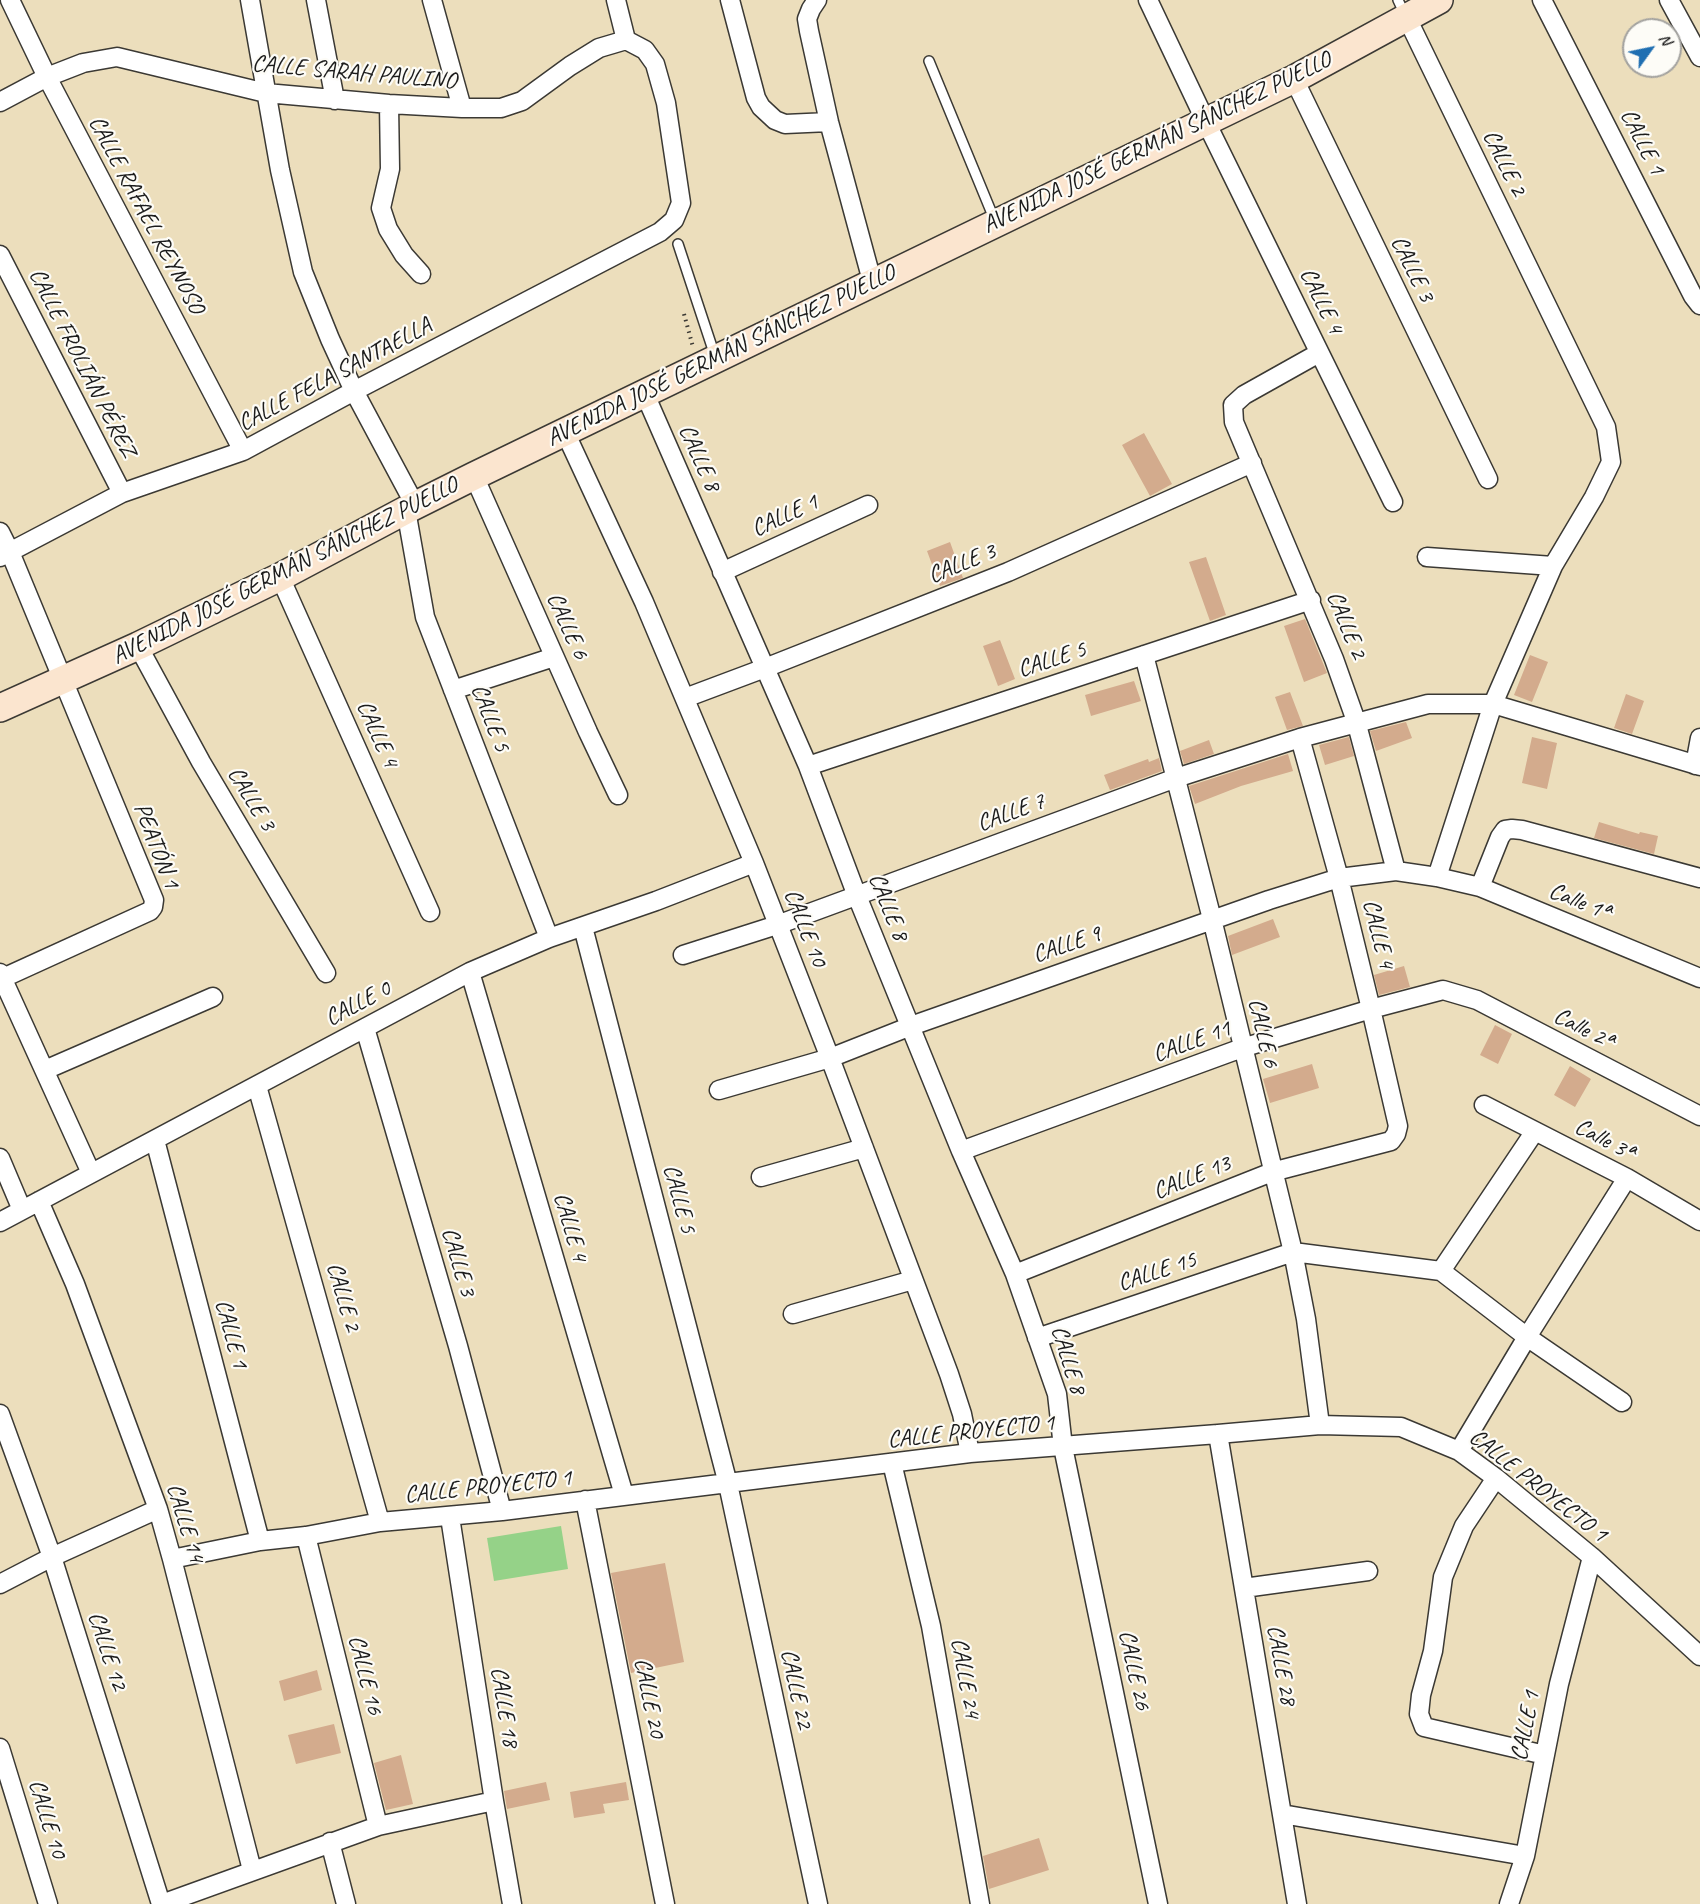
<!DOCTYPE html>
<html>
<head>
<meta charset="utf-8">
<style>
	body { margin:0 }
	#map { position:relative; width:1700px; height:1904px; overflow:hidden; background:#ecdebc; font-family:Caveat,sans-serif }
	canvas { display:block }
	.north { position:absolute; left:1622px; top:18px; width:60px; height:60px; box-sizing:border-box; background:#fdfcf7; border:2px solid #a3a29f; border-radius:50%; rotate:57deg; font-size:16px; font-weight:700; line-height:24px; text-align:center; color:#1c1c1c }
	.north::after { content:''; display:block; margin:auto; width:21px; height:27px; background:#1f6fb2; clip-path:polygon(50% 0,100% 100%,50% 72%,0 100%) }
</style>
</head>
<body>
<div id="map">
<canvas width="1700" height="1904"></canvas>
<div class="north">N</div>
</div>
<script>
const c = document.querySelector('canvas').getContext('2d');
c.lineJoin = 'round';
function fill(path, color) { c.fillStyle = color; c.fill(path, 'evenodd'); }
const poly = rows => new Path2D(rows.map(r => 'M' + r).join(''));
function trace(path, color, width, dash) { c.strokeStyle = color; c.lineWidth = width; c.lineCap = dash ? 'butt' : 'round'; c.setLineDash(dash || []); c.stroke(path); }
function drawText(font, color, halo, rows, align = 'center') {
  c.font = font + ' Caveat,sans-serif'; c.lineWidth = 4.5; c.setLineDash([]); c.textBaseline = 'middle'; c.strokeStyle = halo; c.fillStyle = color; for (const [text, x, y, turn = 0] of rows) {
    c.save(); c.translate(x, y); c.rotate((+turn || 0) * Math.PI / 180); c.textAlign = isNaN(turn) ? turn : align; if (halo) c.strokeText(text, 0, 0); c.fillText(text, 0, 0); c.restore();
  }
}
fill(poly([
	[561,1526,568,1569,494,1581,487,1538]
]), '#95d288');
fill(poly([
	[1144,433,1172,484,1150,496,1122,445],
	[950,542,963,578,940,586,927,551],
	[1206,557,1226,615,1210,621,1189,562],
	[1305,619,1327,673,1304,682,1284,626],
	[1000,640,1015,679,998,686,983,646],
	[1530,655,1548,662,1532,702,1514,695],
	[1134,681,1141,701,1091,716,1085,695],
	[1290,692,1303,726,1287,730,1275,697],
	[1626,694,1644,701,1632,734,1614,728],
	[1406,722,1412,738,1376,751,1370,731],
	[1349,737,1354,756,1325,765,1319,745],
	[1532,737,1557,743,1547,789,1522,783],
	[1209,740,1214,754,1184,764,1180,751],
	[1288,754,1293,771,1241,786,1195,804,1189,786],
	[1159,758,1162,771,1110,790,1104,775,1148,759,1149,762],
	[1599,822,1639,834,1640,832,1658,836,1654,854,1594,838],
	[1273,919,1280,937,1232,955,1228,936],
	[1404,966,1410,987,1379,995,1374,975],
	[1495,1025,1512,1034,1498,1064,1480,1055],
	[1312,1064,1319,1088,1270,1103,1263,1079],
	[1570,1066,1591,1079,1575,1107,1554,1095],
	[665,1563,684,1662,631,1673,611,1573],
	[317,1670,322,1690,284,1701,279,1681],
	[334,1724,341,1753,296,1764,288,1735],
	[401,1755,413,1804,386,1810,374,1763],
	[546,1782,550,1800,507,1809,504,1791],
	[626,1782,629,1800,603,1804,605,1813,574,1818,570,1792],
	[1039,1838,1049,1870,989,1889,983,1856]
]), '#d3ab8d');
const lane = poly([
	[1398,0,1406,17],
	[929,61,995,221],
	[678,244,715,356]
]);
const street = poly([
	[10,0,47,77,243,451],
	[250,0,280,170,303,272,330,339,354,391,415,505],
	[316,0,335,100],
	[432,0,462,108],
	[730,0,756,98,761,107,775,120,785,124,829,122],
	[817,0,811,9,807,19,809,31,829,122,872,281],
	[1148,0,1206,122,1393,502],
	[1542,0,1693,296,1700,305],
	[1669,0,1700,57],
	[1407,18,1606,427,1611,462,1594,497,1553,566,1493,704,1437,877],
	[1294,79,1488,479],
	[0,102,47,77,83,63,117,57,266,93,389,104,462,108,501,108,522,101,570,66,599,48,626,40],
	[389,104,390,169,381,208,388,229,404,255,421,274],
	[0,255,122,493],
	[1319,353,1244,395,1233,405,1234,422,1334,659,1356,721,1396,871],
	[644,392,808,766,857,896,961,1151,1015,1274,1057,1394,1063,1447,1158,1904],
	[565,432,644,602,754,863,830,1058,949,1374,962,1414,970,1453],
	[474,476,588,732,618,795],
	[406,510,425,617,549,938],
	[0,532,10,552,154,900,153,907,150,911,3,978],
	[0,557,122,493,243,451,354,391,660,232,674,220,681,203,666,103,655,64,645,50,626,40,616,0],
	[1427,557,1553,566],
	[722,572,868,505],
	[280,577,430,912],
	[138,646,201,762,326,973],
	[1144,655,1212,919,1293,1252,1306,1319,1320,1425],
	[453,690,554,657],
	[685,698,765,668,1008,572,1252,463],
	[1695,765,1700,738],
	[808,766,1311,600],
	[1480,887,1500,837,1505,830,1512,829,1522,830,1700,878],
	[583,927,728,1484,818,1904],
	[683,955,777,925,1176,778,1300,738,1428,704,1493,704,1700,766],
	[470,972,624,1495],
	[0,973,91,1173],
	[365,1028,458,1346,502,1511],
	[45,1070,213,997],
	[257,1086,380,1522],
	[719,1090,830,1058,911,1026,1269,900,1339,878,1396,871,1437,877,1480,887,1700,978],
	[1484,1105,1627,1178,1700,1221],
	[155,1140,260,1541],
	[961,1151,1242,1048,1371,1009,1443,990,1477,1000,1700,1116],
	[0,1158,22,1210],
	[761,1177,864,1148],
	[39,1201,75,1284,158,1509,172,1559,252,1870],
	[0,1222,470,972,549,938,656,901,754,863],
	[1441,1271,1535,1131],
	[1015,1274,1272,1172,1391,1141,1396,1134,1398,1126,1371,1009,1339,878,1300,738],
	[793,1314,913,1280],
	[1037,1338,1293,1252,1441,1271,1527,1337,1622,1402],
	[0,1414,52,1557,161,1904],
	[1218,1434,1297,1904],
	[1459,1451,1527,1337,1627,1178],
	[892,1463,931,1626,980,1904],
	[1496,1478,1464,1526,1443,1577,1433,1651,1421,1695,1419,1714,1424,1727,1545,1755],
	[585,1500,665,1904],
	[450,1517,494,1801,512,1904],
	[306,1536,378,1826],
	[172,1559,260,1541,306,1536,380,1522,502,1511,970,1453,1218,1434,1320,1425,1401,1427,1459,1451,1496,1478,1592,1557,1700,1656],
	[0,1584,52,1557,158,1509],
	[1244,1588,1368,1571],
	[0,1748,48,1904],
	[1282,1814,1525,1856],
	[330,1842,346,1904],
	[162,1904,378,1826,494,1801],
	[1509,1904,1525,1856,1559,1684,1592,1557]
]);
const secondary = poly([
	[0,708,138,646,280,577,406,510,474,476,1294,79,1439,0]
]);
trace(lane, '#3b3934', 12);
trace(street, '#3b3934', 21);
trace(secondary, '#3b3934', 30);
trace(poly([
	[684,314,693,347]
]), '#3b3934', 4, [1.5, 4.5]);
trace(lane, '#fff', 9);
trace(street, '#fff', 18);
trace(secondary, '#fbe5cf', 27);
drawText('24px', '#1c1c1c', '#fdfcf7', [
	["CALLE SARAH PAULINO",354,73,5],
	["CALLE 1",1642,142,63],
	["AVENIDA JOSÉ GERMÁN SÁNCHEZ PUELLO",1157,143,-26],
	["CALLE 2",1504,163,64],
	["CALLE RAFAEL REYNOSO",146,215,62],
	["CALLE 3",1412,269,64],
	["CALLE 4",1321,301,64],
	["AVENIDA JOSÉ GERMÁN SÁNCHEZ PUELLO",721,356,-26],
	["CALLE FROLIÁN PÉREZ",82,363,63],
	["CALLE FELA SANTAELLA",335,375,-28],
	["CALLE 8",699,458,66],
	["CALLE 1",785,516,-25],
	["CALLE 3",962,564,-22],
	["AVENIDA JOSÉ GERMÁN SÁNCHEZ PUELLO",285,571,-27],
	["CALLE 2",1346,625,68],
	["CALLE 6",567,626,66],
	["CALLE 5",1052,660,-18],
	["CALLE 5",490,718,69],
	["CALLE 4",377,734,66],
	["CALLE 3",251,799,59],
	["CALLE 7",1011,813,-20],
	["PEATÓN 1",156,846,69],
	["Calle 1ª",1579,902,22],
	["CALLE 8",888,907,68],
	["CALLE 10",805,928,69],
	["CALLE 4",1378,934,76],
	["CALLE 9",1067,945,-19],
	["CALLE 0",358,1004,-28],
	["Calle 2ª",1583,1029,27],
	["CALLE 6",1263,1033,77],
	["CALLE 11",1192,1042,-20],
	["Calle 3ª",1604,1140,28],
	["CALLE 13",1192,1178,-22],
	["CALLE 5",679,1199,75],
	["CALLE 4",570,1227,74],
	["CALLE 3",458,1262,74],
	["CALLE 15",1157,1272,-18],
	["CALLE 2",343,1297,74],
	["CALLE 1",231,1334,75],
	["CALLE 8",1068,1360,73],
	["CALLE PROYECTO 1",971,1432,-6],
	["CALLE PROYECTO 1",1538,1486,38],
	["CALLE PROYECTO 1",488,1487,-6],
	["CALLE 14",185,1523,73],
	["CALLE 12",107,1651,72],
	["CALLE 28",1281,1665,80],
	["CALLE 26",1134,1670,78],
	["CALLE 16",365,1675,76],
	["CALLE 24",965,1678,80],
	["CALLE 22",796,1689,78],
	["CALLE 20",649,1698,79],
	["CALLE 18",504,1707,81],
	["CALLE 1",1526,1726,-79],
	["CALLE 10",47,1819,73]
]);
</script>
</body>
</html>
